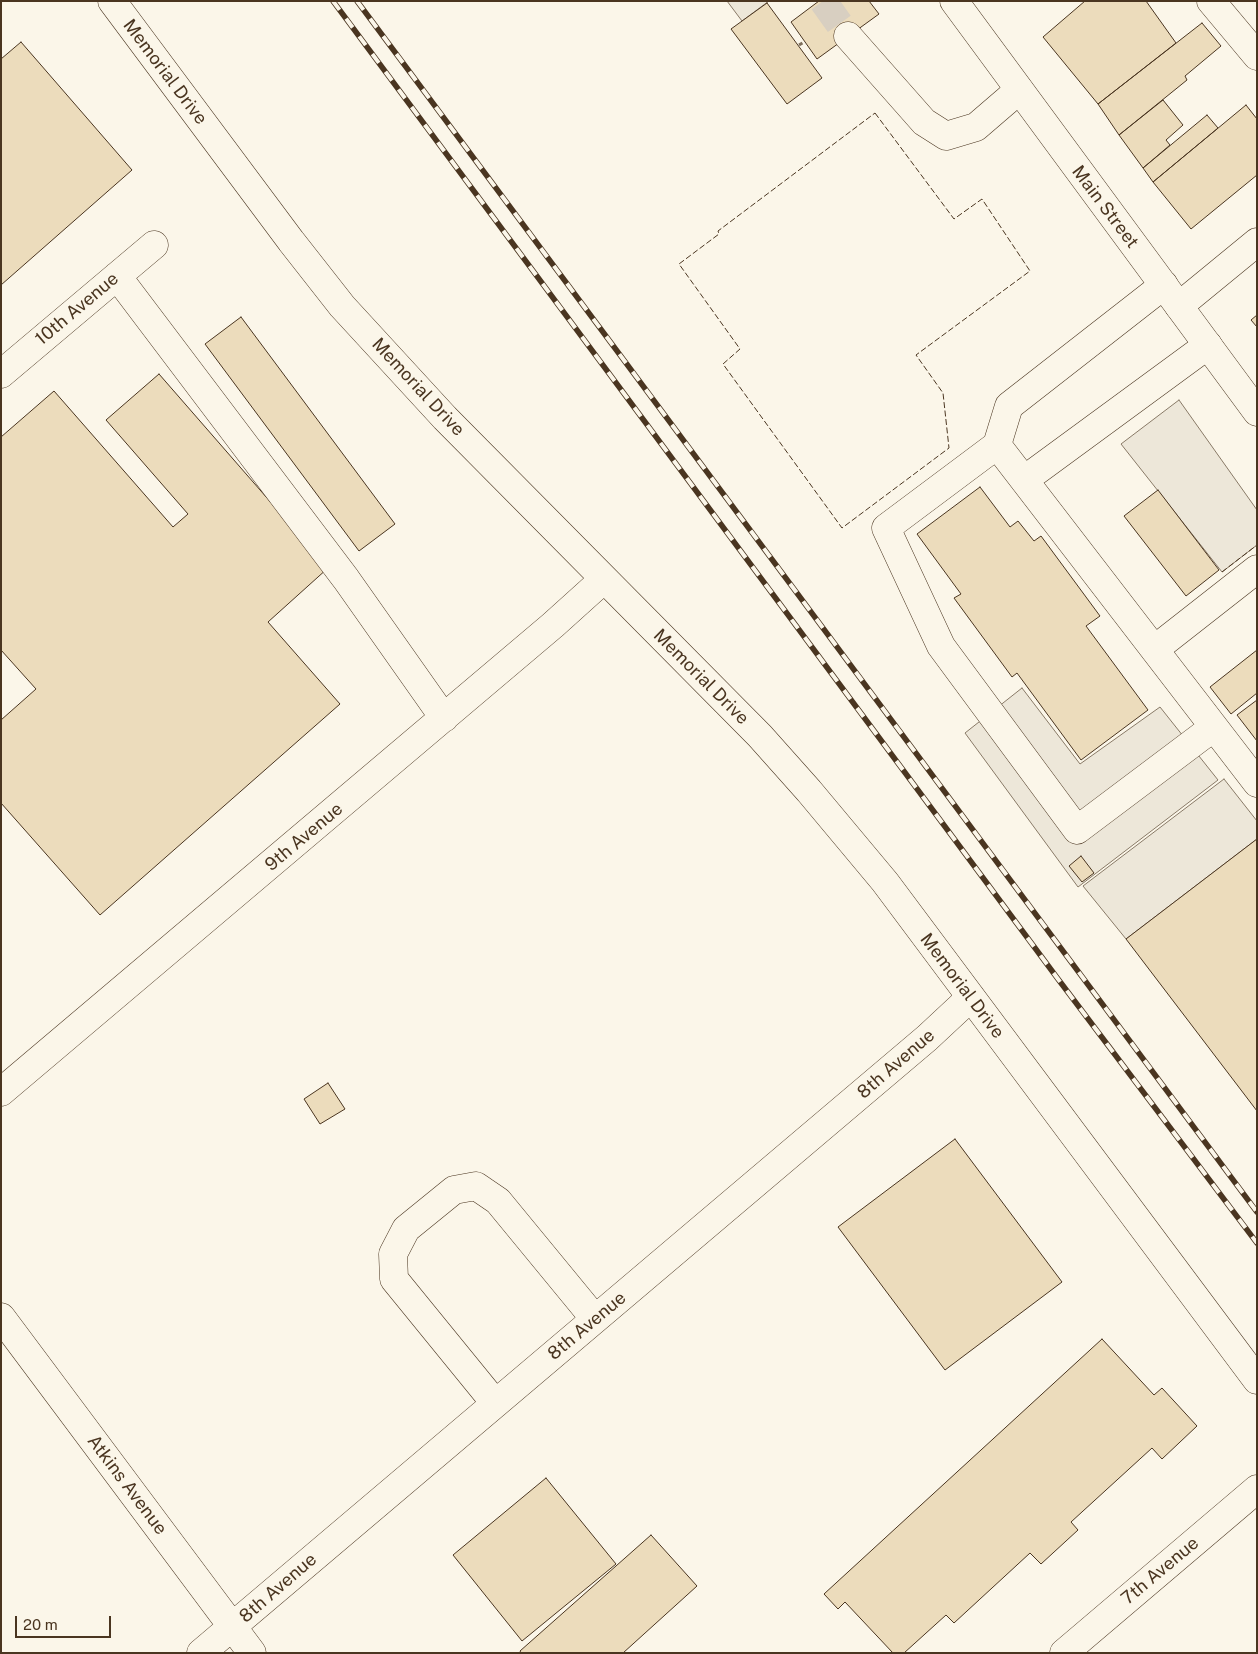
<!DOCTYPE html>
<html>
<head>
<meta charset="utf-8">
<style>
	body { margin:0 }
	#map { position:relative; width:1258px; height:1654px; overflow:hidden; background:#fbf6e9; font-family:"Public Sans",sans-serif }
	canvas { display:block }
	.frame { position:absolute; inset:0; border:2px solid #4a3520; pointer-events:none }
	.scale { position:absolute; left:15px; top:1616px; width:96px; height:22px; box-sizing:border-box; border:2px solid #4a3520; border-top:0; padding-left:6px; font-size:15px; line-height:18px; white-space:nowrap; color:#4a3520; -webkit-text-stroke:4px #fbf6e9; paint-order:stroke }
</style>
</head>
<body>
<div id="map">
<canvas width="1258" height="1654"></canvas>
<div class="frame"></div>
<div class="scale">20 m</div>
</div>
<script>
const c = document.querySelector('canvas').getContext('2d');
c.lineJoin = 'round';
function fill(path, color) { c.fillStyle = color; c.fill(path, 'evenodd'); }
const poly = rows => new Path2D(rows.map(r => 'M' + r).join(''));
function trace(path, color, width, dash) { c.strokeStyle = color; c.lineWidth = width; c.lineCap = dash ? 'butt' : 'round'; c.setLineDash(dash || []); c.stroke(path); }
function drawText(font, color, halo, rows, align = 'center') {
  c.font = font + ' "Public Sans",sans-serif'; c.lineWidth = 4; c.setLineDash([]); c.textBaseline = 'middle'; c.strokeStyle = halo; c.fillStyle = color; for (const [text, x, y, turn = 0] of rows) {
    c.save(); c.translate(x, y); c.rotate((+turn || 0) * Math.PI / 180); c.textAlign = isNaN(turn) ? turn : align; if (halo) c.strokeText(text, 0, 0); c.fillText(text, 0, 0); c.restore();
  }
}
const parking = poly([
	[727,1,769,1,742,21,727,1],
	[1179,400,1257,510,1257,545,1222,572,1121,444,1179,400],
	[1022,688,1080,764,1160,707,1218,780,1078,887,965,733,1022,688],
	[1224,779,1257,821,1257,839,1126,939,1083,886,1224,779]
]);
fill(parking, '#ede7d9');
trace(parking, '#887966', 1);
const building = poly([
	[819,1,869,1,879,14,817,59,791,22,819,1],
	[1085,1,1146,1,1176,43,1098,104,1043,37,1085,1],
	[767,3,822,78,787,104,731,29,767,3],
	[1202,23,1221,46,1185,76,1187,80,1119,135,1098,104,1202,23],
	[21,42,132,170,1,285,1,59,21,42],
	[1163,100,1183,125,1166,140,1170,145,1143,168,1119,135,1163,100],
	[1246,105,1257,119,1257,175,1191,229,1153,182,1246,105],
	[1207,115,1218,128,1153,182,1143,168,1207,115],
	[1257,315,1257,327,1251,320,1257,315],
	[241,317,395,524,359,551,205,344,241,317],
	[159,374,328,568,268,622,340,704,100,915,1,803,1,720,36,689,1,650,1,437,54,391,173,527,188,514,106,420,159,374],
	[980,487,1010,527,1018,521,1034,541,1041,536,1100,616,1086,626,1148,710,1081,760,1017,673,1012,677,954,598,961,594,917,534,980,487],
	[1158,490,1219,570,1186,596,1124,516,1158,490],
	[1257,650,1257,693,1231,714,1210,687,1257,650],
	[1257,700,1257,741,1237,715,1257,700],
	[1257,839,1257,1111,1126,939,1257,839],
	[1081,856,1094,873,1082,882,1069,866,1081,856],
	[328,1083,345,1109,320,1124,304,1099,328,1083],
	[955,1139,1062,1282,945,1370,838,1227,955,1139],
	[1102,1339,1154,1395,1162,1388,1197,1426,1162,1459,1152,1448,1071,1522,1078,1530,1041,1564,1030,1553,954,1623,946,1615,904,1653,893,1653,845,1602,838,1609,824,1594,1102,1339],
	[546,1478,616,1564,522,1641,453,1555,546,1478],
	[651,1535,697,1586,623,1653,521,1653,520,1651,651,1535]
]);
fill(building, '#ecdcbc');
trace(building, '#4a3520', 1);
trace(poly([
	[823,1,848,36]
]), '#d8cfc1', 28, [28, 14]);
const minor = poly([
	[112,1,291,241,342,306,445,418,760,736,809,791,885,882,1257,1380],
	[1211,1,1257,56],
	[848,36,924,122,946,136,976,127,1019,90],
	[117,276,346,579,444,718],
	[1164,285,1009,406,997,445,886,528,941,646,1077,830,1214,727],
	[1179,306,1257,242],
	[1,374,154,245],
	[997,445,1257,783],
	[1024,480,1208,345],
	[1155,649,1257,569],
	[1,1092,553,625,604,579],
	[1,1317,252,1653],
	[495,1403,394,1279,393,1254,406,1229,454,1190,476,1186,498,1201,595,1319],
	[201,1653,927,1038,971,997],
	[1064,1653,1257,1489]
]);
const major = poly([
	[954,1,1257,412]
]);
trace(minor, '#4a3520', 29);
trace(major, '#4a3520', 29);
trace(poly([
	[799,45,804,42]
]), '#7f6f5c', 3, [4, 2.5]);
trace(minor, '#fbf6e9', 28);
trace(major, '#fbf6e9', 28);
const rail = poly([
	[333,1,1058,979,1257,1243],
	[357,1,1257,1212]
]);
trace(rail, '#4a3520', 5.5);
trace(rail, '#fbf6e9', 4, [11]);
trace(poly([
	[875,113,954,219,982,199,1030,271,916,355,943,393,949,448,842,528,723,364,740,349,679,264,719,234,718,231,875,113],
	[1222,572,1257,545]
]), '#4a3520', 1, [6, 2.5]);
drawText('18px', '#4a3520', '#fbf6e9', [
	["Memorial Drive",165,72,53],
	["Main Street",1105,207,53],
	["10th Avenue",77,309,-40],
	["Memorial Drive",418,387,47],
	["Memorial Drive",701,677,45],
	["9th Avenue",304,837,-40],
	["Memorial Drive",962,986,53],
	["8th Avenue",896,1064,-41],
	["8th Avenue",587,1326,-40],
	["Atkins Avenue",127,1485,53],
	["7th Avenue",1160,1571,-40],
	["8th Avenue",278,1588,-41]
]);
</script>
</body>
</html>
